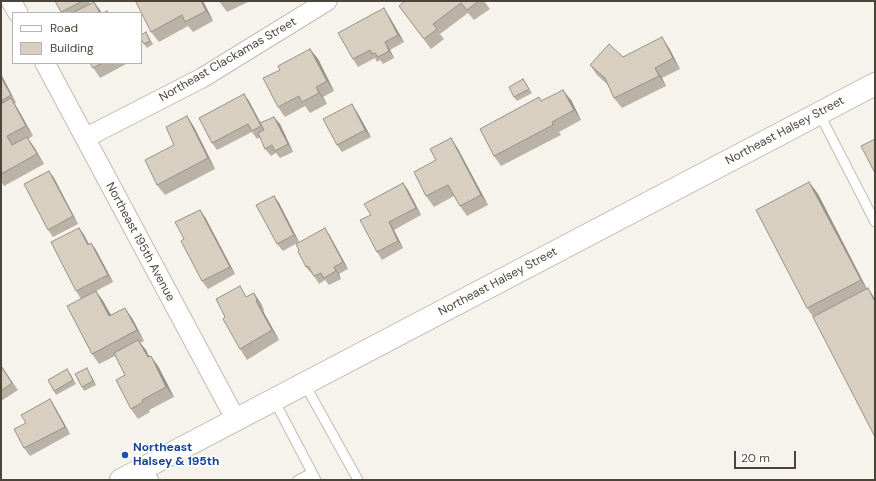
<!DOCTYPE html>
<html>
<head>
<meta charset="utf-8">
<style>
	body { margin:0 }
	#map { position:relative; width:876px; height:481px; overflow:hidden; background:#f6f3ec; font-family:"DM Sans",sans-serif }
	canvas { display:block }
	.frame { position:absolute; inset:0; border:2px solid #4b4439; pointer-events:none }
	.legend { position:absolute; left:12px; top:12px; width:130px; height:52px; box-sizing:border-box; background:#fff; border:1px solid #b7b4b0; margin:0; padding:5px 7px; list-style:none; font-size:12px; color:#4b4439 }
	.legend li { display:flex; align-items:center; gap:8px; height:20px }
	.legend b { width:20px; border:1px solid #b7b4b0 }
	.scale { position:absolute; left:734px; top:451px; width:62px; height:18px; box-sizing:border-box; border:2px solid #4b4439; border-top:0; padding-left:5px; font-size:12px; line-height:14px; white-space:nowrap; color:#4b4439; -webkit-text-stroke:3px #fff; paint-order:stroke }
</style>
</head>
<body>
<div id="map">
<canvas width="876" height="481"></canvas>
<div class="frame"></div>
<ul class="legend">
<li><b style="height:5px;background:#fff"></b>Road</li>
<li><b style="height:11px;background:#d8cfc1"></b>Building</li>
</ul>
<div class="scale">20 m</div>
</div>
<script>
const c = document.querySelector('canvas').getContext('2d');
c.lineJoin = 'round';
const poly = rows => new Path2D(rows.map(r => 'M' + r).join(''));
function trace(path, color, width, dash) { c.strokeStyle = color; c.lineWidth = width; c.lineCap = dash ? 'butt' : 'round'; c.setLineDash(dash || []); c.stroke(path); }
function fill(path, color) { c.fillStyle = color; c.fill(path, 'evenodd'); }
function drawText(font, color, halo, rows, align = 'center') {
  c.font = font + ' "DM Sans",sans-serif'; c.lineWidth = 3.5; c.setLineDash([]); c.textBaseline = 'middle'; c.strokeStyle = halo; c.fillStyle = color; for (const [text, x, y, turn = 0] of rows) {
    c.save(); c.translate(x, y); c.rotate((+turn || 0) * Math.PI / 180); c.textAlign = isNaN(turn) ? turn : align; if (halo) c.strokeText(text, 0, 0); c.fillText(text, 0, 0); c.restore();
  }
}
const service = poly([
	[819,113,875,222],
	[304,383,358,480],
	[274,400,316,480],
	[146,467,154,480],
	[298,480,312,473]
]);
const minor = poly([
	[11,1,18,13],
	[45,63,236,420],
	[85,138,202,78,327,1]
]);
const tertiary = poly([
	[121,480,875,84]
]);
trace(service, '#c2bbae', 11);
trace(minor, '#c2bbae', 21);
trace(tertiary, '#c2bbae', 24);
trace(service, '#fff', 9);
trace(minor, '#fff', 19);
trace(tertiary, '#fff', 22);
fill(poly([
	[55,1,89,1,90,4,94,2,102,13,62,13],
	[203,1,213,21,193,32,188,26,159,42,151,32],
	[219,1,248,1,248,2,227,12],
	[405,1,484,1,490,9,474,20,468,13,440,34,444,39,431,49,399,6],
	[389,16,404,42,390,50,394,58,383,64,380,60,377,62,375,58,358,67,353,59],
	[146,32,153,44,147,48,144,44],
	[669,48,680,69,662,78,666,86,622,108,614,98,608,85,597,75,590,65,623,57],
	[310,49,318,59,334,91,323,97,327,104,310,113,305,106,285,117,278,107,280,70],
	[90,63,128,63,100,78],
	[1,74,16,103,14,104,33,136,28,139,34,147,44,164,4,186,1,181],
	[523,79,532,93,517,101,514,97],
	[244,94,249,101,261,123,280,124,293,152,280,158,276,153,271,156,265,149,260,137,257,139,252,132,217,150,212,143],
	[571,100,581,120,559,132,561,135,501,166,494,156,542,101],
	[357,112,371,137,342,152,337,145],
	[187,116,194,127,215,169,165,195,157,185],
	[451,138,458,149,488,205,467,216,460,206,454,196,434,207,426,196,436,160],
	[49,171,54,178,78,224,53,237,48,230],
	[809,182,818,194,867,289,813,317,807,308],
	[403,183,408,190,421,215,394,230,403,248,382,260,377,252,371,215],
	[274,196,279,203,299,242,283,251,277,244],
	[205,217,235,274,208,289,202,281,184,239],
	[79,228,84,235,89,244,91,243,96,250,113,282,96,291,103,301,111,315,132,318,144,341,140,343,146,350,149,357,158,366,174,397,149,410,150,412,138,419,131,409,125,375,115,356,99,364,92,354,81,299,76,291],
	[330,236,348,269,339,274,341,279,329,285,325,280,319,284,312,273,312,274,306,267],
	[254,293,261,304,264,310,263,311,279,340,247,360,240,349,225,317,247,297],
	[1,365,18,390,1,401],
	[89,372,96,385,84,391,82,387],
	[70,373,76,384,56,395,54,391],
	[50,399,55,407,70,434,30,456,24,448,26,423]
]), '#bab2a6');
fill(poly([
	[201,1,203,1,213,21,206,11],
	[94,2,102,13,100,13],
	[384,8,389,16,404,42,398,35],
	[662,37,669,48,680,69,673,58],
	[385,42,390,50,394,58,389,51],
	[310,49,318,59,334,91,327,81],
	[655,68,662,78,666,86,659,76],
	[1,74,16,103,11,95,1,77],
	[316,87,323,97,327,104,319,93],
	[563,90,571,100,581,120,574,110],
	[244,94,249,101,266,134,261,126],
	[11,98,18,109,33,136,26,126],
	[352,104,357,112,371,137,365,130],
	[187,116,194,127,215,169,208,158],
	[274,117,280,124,293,152,288,144],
	[27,137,34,147,44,164,37,154],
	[451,138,458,149,488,205,481,195],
	[49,171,54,178,78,224,73,216],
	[809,182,818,194,869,293,861,280],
	[403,183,408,190,421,215,416,208],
	[274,196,279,203,299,242,294,235],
	[200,210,205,217,235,274,230,267],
	[389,222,394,230,403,248,398,241],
	[79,228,84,235,93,252,88,245],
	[325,228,330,236,348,269,343,262],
	[91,243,96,250,113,282,108,275],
	[334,267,339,274,341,279,336,271],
	[868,288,875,299,875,302],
	[96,291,103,301,117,326,109,316],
	[254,293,261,304,264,310,257,300],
	[256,301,263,311,279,340,272,330],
	[125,308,132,318,144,341,137,330],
	[138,340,146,350,155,368,148,357],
	[151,356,158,366,174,397,166,387],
	[87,368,89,372,96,385,93,381],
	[50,399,55,407,70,434,65,427]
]), '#979187');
const building = poly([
	[55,1,83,1,61,12,55,1],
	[138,1,201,1,206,11,185,22,182,15,151,32,136,2,138,1],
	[405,1,479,1,467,10,461,3,433,24,437,29,424,39,399,6,405,1],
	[94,2,100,13,72,13,94,2],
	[384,8,398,35,385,42,389,51,378,57,375,53,372,54,370,50,353,59,338,33,384,8],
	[107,11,108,13,103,13,107,11],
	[146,32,150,41,144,44,141,39,141,35,146,32],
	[662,37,673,58,655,68,659,76,614,98,605,78,590,65,609,44,623,57,662,37],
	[310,49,327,81,316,87,319,93,302,102,299,96,278,107,263,78,280,70,278,66,310,49],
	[90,63,102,63,93,68,90,63],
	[1,77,11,95,1,101,1,77],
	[523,79,529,89,514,97,509,87,523,79],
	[563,90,574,110,552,122,553,125,494,156,480,129,539,97,541,101,563,90],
	[244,94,261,126,252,131,248,124,212,143,199,118,244,94],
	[11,98,26,126,7,136,12,145,27,137,37,154,1,174,1,104,11,98],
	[352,104,365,130,337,145,323,119,352,104],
	[187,116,208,158,157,185,145,160,174,145,166,127,187,116],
	[274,117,288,144,275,151,272,145,265,149,258,133,264,130,260,123,274,117],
	[451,138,481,195,460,206,448,185,426,196,414,172,436,160,430,149,451,138],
	[875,139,875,173,861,146,875,139],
	[49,171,73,216,48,230,24,184,49,171],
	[809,182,861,280,807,308,756,210,809,182],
	[403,183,416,208,389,222,398,241,377,252,360,220,371,215,364,204,403,183],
	[274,196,294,235,277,244,256,205,274,196],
	[200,210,230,267,202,281,181,241,184,239,175,222,200,210],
	[79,228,88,245,91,243,108,275,76,291,51,242,79,228],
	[325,228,343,262,334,267,336,271,324,278,321,273,314,276,308,266,306,267,298,251,299,250,296,244,325,228],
	[240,286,246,297,254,293,257,300,256,301,272,330,240,349,223,319,225,317,216,299,240,286],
	[868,288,875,302,875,437,813,317,868,288],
	[96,291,109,316,125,308,137,330,92,354,67,306,96,291],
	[138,340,148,357,151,356,166,387,142,400,143,402,131,409,116,380,125,375,114,353,138,340],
	[1,366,12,383,1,391,1,366],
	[87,368,93,381,82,387,75,374,87,368],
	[67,369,73,380,54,391,48,380,67,369],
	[50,399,65,427,24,448,14,429,26,423,21,415,50,399]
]);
fill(building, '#d8cfc1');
trace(building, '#979187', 1);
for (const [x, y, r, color] of [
	[125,455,4,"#1a4fb4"]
]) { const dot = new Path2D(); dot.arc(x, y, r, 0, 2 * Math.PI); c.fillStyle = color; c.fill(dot); trace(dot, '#fff', 1.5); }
drawText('12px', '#4b4439', '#fff', [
	["Northeast Clackamas Street",228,60,-30],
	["Northeast Halsey Street",785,131,-28],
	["Northeast 195th Avenue",140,242,62],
	["Northeast Halsey Street",498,282,-28]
]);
drawText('bold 12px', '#164399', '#fff', [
	["Northeast",133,448],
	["Halsey & 195th",133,462]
], 'left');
</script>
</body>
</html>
